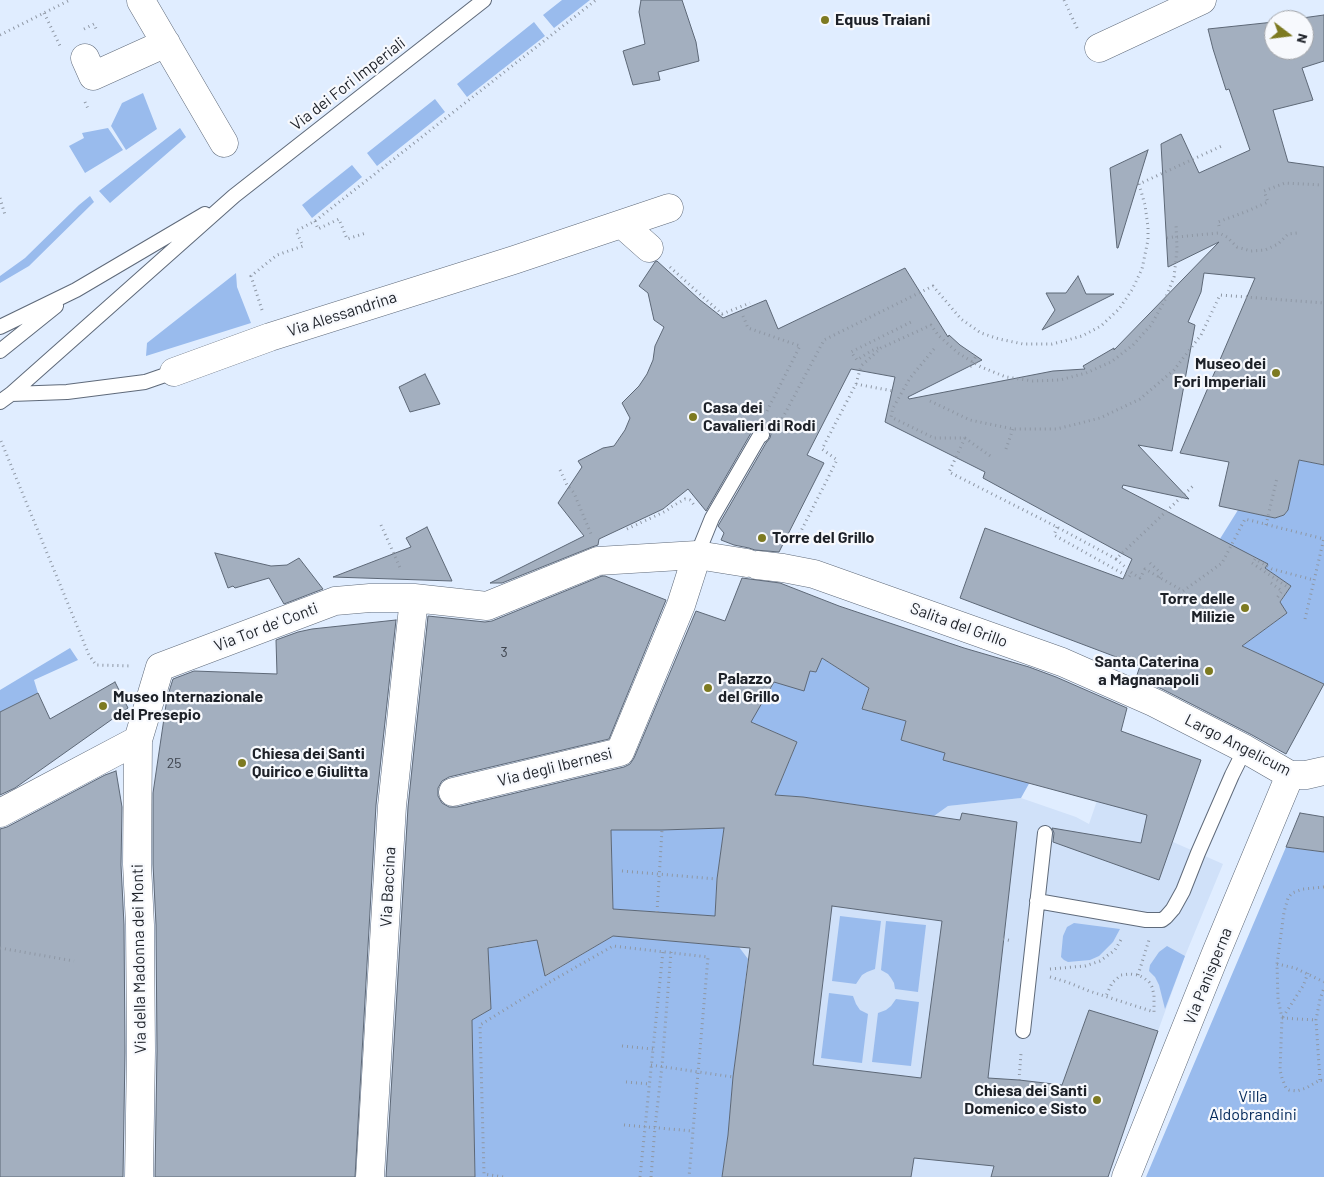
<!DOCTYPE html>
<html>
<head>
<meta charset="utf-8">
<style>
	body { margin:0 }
	#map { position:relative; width:1324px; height:1177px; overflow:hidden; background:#e0edff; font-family:Barlow,sans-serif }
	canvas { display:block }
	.north { position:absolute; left:1264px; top:10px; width:50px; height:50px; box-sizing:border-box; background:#f7f9fd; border:1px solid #a0a3a8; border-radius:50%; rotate:105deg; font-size:14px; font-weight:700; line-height:20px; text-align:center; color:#1d2128 }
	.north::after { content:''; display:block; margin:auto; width:18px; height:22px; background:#7d7a21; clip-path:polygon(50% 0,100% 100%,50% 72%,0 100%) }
</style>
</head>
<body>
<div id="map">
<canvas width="1324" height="1177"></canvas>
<div class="north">N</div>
</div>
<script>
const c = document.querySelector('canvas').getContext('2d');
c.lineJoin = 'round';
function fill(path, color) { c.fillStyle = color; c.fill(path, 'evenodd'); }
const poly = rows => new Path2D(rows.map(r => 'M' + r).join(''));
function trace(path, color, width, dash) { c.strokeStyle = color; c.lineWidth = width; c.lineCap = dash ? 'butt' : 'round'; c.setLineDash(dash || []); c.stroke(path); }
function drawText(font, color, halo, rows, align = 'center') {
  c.font = font + ' Barlow,sans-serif'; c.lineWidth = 4.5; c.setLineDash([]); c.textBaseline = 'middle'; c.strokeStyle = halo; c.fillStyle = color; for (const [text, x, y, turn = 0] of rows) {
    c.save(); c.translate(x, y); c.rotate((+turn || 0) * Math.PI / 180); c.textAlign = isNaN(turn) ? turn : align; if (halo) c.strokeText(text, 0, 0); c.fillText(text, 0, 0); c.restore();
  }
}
fill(poly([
	[1121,731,1201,760,1173,842,1223,864,1185,956,1158,1031,1089,1010,1062,1085,994,1167,991,1177,475,1177,472,1020,613,936,611,830,803,797,934,816,948,806,1021,798,1076,817,1089,824]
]), '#d0e1f9');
fill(poly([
	[562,0,590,0,554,28,543,15],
	[534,22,545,36,467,97,457,84],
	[143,93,157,129,126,150,111,126,122,103],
	[435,99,445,112,377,166,367,153],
	[108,128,123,150,85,173,69,146,84,138,82,133],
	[180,128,186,137,110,203,99,191],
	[352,165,362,177,312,218,302,205],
	[90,196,94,202,29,266,0,283,0,276,25,258,79,205],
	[236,273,237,287,251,323,146,356,147,343],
	[1299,460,1324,465,1324,684,1242,646,1287,613,1280,603,1291,586,1265,568,1267,564,1253,556,1218,542,1238,510,1275,518,1284,515,1288,510],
	[70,648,78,660,34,680,38,693,0,712,0,690],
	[822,658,861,683,872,678,862,709,906,721,901,740,925,747,931,725,946,750,943,760,1031,780,1021,798,948,806,934,816,803,797,775,795,797,742,720,709,756,685,770,690,774,682,810,671,816,672],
	[724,828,717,879,715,916,613,909,611,830,662,830],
	[1286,847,1324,852,1324,1177,1146,1177],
	[531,914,546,976,613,936,739,947,748,959,733,1077,728,1135,722,1177,475,1177,472,1020,491,1009,489,966,477,950,528,942],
	[840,916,881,921,875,969,867,972,862,975,856,984,832,981],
	[886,921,926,925,918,992,895,989,894,983,891,978,888,974,881,970],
	[1074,923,1120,929,1113,942,1099,956,1090,960,1068,962,1064,960,1061,957,1063,936,1067,927],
	[1167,946,1185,956,1165,1009,1159,985,1155,977,1149,971,1150,965,1159,952],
	[829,993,853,996,856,1004,860,1010,868,1014,862,1063,821,1058],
	[896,999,919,1002,911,1066,872,1062,878,1013,886,1010,891,1006]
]), '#99bbed');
const building = poly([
	[641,0,682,0,696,42,699,61,658,72,660,80,633,85,623,51,645,44,639,12,641,0],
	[1324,15,1324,61,1302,68,1313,100,1273,110,1288,162,1324,167,1324,465,1299,460,1288,510,1284,515,1275,518,1219,506,1229,462,1180,453,1255,278,1204,273,1201,292,1188,322,1195,325,1172,451,1138,445,1189,499,1123,485,1122,488,1268,564,1265,568,1291,586,1280,602,1287,613,1242,646,1324,684,1286,754,1252,735,1162,689,1136,678,1140,666,960,598,985,528,1123,579,1132,559,983,478,985,472,885,422,895,377,851,369,807,455,824,463,779,552,755,550,749,548,734,545,721,540,724,533,718,526,766,443,770,438,771,434,769,430,765,427,761,426,757,428,751,433,706,511,688,489,663,509,599,539,598,545,592,547,502,583,490,583,584,536,558,503,582,467,578,461,603,448,614,446,625,430,630,418,622,403,639,386,647,374,653,360,655,346,664,327,654,320,648,293,639,286,655,262,657,261,700,300,723,318,766,300,778,329,905,268,948,337,949,335,960,345,982,360,908,397,909,399,1053,371,1085,369,1083,366,1114,348,1114,350,1219,242,1168,267,1161,144,1181,134,1199,173,1250,150,1229,89,1226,90,1213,49,1208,29,1274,22,1274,50,1304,50,1304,20,1288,20,1324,15],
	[1148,150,1118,248,1117,248,1110,168,1148,150],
	[1078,276,1086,294,1114,294,1042,330,1055,310,1046,293,1066,293,1078,276],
	[425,374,440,404,410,412,399,387,425,374],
	[427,527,452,581,333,577,411,547,406,538,427,527],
	[215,553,271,566,287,565,299,558,323,589,284,604,269,578,235,588,233,586,228,588,215,553],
	[602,576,605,576,666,600,609,739,449,777,442,781,438,788,438,796,442,803,449,807,457,807,624,767,630,764,634,758,696,611,725,621,742,578,780,583,839,606,964,648,1029,667,1056,677,1127,708,1121,731,1201,760,1159,880,1053,842,1054,833,1052,828,1141,843,1147,815,943,760,945,753,901,740,906,721,862,709,869,688,822,658,816,672,810,671,804,691,774,682,751,722,797,742,775,795,803,797,960,820,962,813,1017,822,988,1078,1019,1080,1062,1085,1089,1010,1158,1031,1108,1177,991,1177,994,1166,914,1158,911,1177,722,1177,728,1135,733,1077,750,948,613,936,545,976,537,940,488,948,491,1009,472,1020,475,1177,386,1177,408,807,428,616,485,622,492,621,602,576],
	[724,828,717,879,715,916,613,909,611,830,662,830,724,828],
	[832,906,942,921,921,1078,813,1065,832,906],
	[396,620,376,805,355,1177,155,1177,157,1051,156,925,153,864,153,793,167,698,173,679,194,671,277,674,276,640,298,632,312,629,396,620],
	[115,682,128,708,15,788,0,795,0,712,38,693,50,719,115,682],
	[116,771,122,807,121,865,124,925,125,1051,123,1177,0,1177,0,829,7,827,105,775,116,771],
	[1300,813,1324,817,1324,852,1286,847,1300,813]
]);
fill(building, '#a3afbf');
trace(building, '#5d6877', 1);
const lane = poly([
	[0,327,76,290,205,214],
	[0,351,56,306],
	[11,394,67,392,145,382,174,372],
	[0,402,11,394,234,196,484,0],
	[697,555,712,518,759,437,762,435],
	[1037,901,1146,920,1162,920,1166,917,1173,909,1183,891,1198,853,1232,775,1245,749],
	[1023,1031,1045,833]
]);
const street = poly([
	[142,0,141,1,224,143],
	[1099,48,1202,0],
	[85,58,93,76,166,43],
	[622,224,649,248],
	[174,372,270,337,514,260,669,208],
	[757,565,783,568,814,574,1062,662,1155,703,1245,749,1290,775,1306,775,1324,771],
	[138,740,137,864,140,925,141,1051,139,1177],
	[453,792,620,752,681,605,697,555],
	[0,813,138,740,160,667,335,601,370,598,414,598,487,606,598,561,697,555,747,563],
	[370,1177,392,806,414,598],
	[1126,1177,1216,953,1290,775]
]);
trace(lane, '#5f6a7a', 16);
trace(street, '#5f6a7a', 29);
trace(poly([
	[1064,0,1078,30],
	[44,13,60,46],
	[84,29,94,24,97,31],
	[0,35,70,0],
	[85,102,89,111],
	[0,198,5,215],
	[315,221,318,229,339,219,347,239,366,233],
	[1219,226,1218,222,1245,212,1268,202,1264,191,1285,183,1321,185],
	[1177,237,1219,233,1227,237,1237,247,1251,251,1265,250,1278,244,1288,234,1297,233],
	[1167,238,1173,237],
	[670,267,722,314,750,303],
	[262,310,251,276,277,255,303,246,296,231,315,221,596,0],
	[743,316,748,328,800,346,766,413],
	[878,348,871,351,857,360,851,352,913,321],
	[934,349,910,378,893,408,891,417,934,438,965,438,993,458],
	[970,367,976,356],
	[856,384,861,366,881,348,931,325,938,335,958,353,981,367,1006,377,1033,381,1060,380,1086,373,1111,362,1133,345,1151,325,1164,302,1174,277,1177,250,1176,223],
	[930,401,970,420,1013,429,1057,429,1100,418,1140,399,1174,370,1201,335,1220,295,1324,303],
	[779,422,781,421,824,340,933,286,961,319,981,333,999,339,1023,344,1052,344,1064,341,1082,336,1101,326,1119,309,1132,290,1142,269,1148,240,1148,227,1145,205,1139,184,1224,145],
	[965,438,949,472,1057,527,1116,559,1193,486],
	[1,441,89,655,96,665,132,666],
	[1006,449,1013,429],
	[560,470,567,485,574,493,591,534],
	[381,525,401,570],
	[1266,525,1277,478],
	[1057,527,1054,535,1129,577,1132,573],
	[627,529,666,511,671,507,685,499,690,500,695,506],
	[795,543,837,460,822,449,856,384,893,391],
	[1116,559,1132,573,1140,578,1145,569,1183,591,1222,563,1245,519,1324,539],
	[1150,563,1162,574,1159,578],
	[1271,583,1282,591,1277,598],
	[1286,586,1252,563,1255,559,1272,569,1314,580],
	[1305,619,1324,538],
	[622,871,717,879],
	[1324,887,1303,889,1292,893,1288,898,1284,912,1277,964,1278,999,1282,1018,1280,1070,1282,1078,1286,1088,1289,1090,1297,1091,1306,1088,1320,1080,1324,1081],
	[657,912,662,830],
	[1003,939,1012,941],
	[0,948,74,961],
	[1277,964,1295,968,1324,982],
	[1050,969,1085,966,1100,961,1115,950,1122,938],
	[1138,975,1149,940],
	[1050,977,1067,982,1089,991,1154,1012,1154,995,1152,987,1149,982,1144,978,1138,975,1130,974,1121,975,1112,983,1106,996],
	[1283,1017,1303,986,1308,973],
	[1282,1018,1316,1020],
	[622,1046,653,1049],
	[651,1065,733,1077],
	[1019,1080,1021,1053],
	[1320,1080,1316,1020,1320,999,1324,988],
	[626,1082,650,1084],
	[624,1125,693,1131],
	[503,1177,484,1174,480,1025,548,983,613,946,708,957,689,1177],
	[640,1177,663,951],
	[651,1177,655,1127,662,1066,671,952]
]), '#8e97a4', 3, [1, 4]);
trace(lane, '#fff', 14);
trace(street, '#fff', 28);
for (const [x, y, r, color] of [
	[825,20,5,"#7d7a21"],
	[1276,373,5,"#7d7a21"],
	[693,417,5,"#7d7a21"],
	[762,538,5,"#7d7a21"],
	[1245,608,5,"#7d7a21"],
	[1209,671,5,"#7d7a21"],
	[708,688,5,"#7d7a21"],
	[103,706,5,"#7d7a21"],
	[242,763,5,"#7d7a21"],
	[1097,1100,5,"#7d7a21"]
]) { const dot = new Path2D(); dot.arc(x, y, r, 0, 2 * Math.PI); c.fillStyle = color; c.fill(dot); trace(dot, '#f7f9fd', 2); }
drawText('14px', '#3e444e', null, [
	["3",504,652],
	["25",174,763]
]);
drawText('bold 16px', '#1d2128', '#f7f9fd', [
	["Equus Traiani",835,20],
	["Museo dei",1266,364,"right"],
	["Fori Imperiali",1266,382,"right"],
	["Casa dei",703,408],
	["Cavalieri di Rodi",703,426],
	["Torre del Grillo",772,538],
	["Torre delle",1235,599,"right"],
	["Milizie",1235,617,"right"],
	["Santa Caterina",1199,662,"right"],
	["a Magnanapoli",1199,680,"right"],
	["Palazzo",718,679],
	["del Grillo",718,697],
	["Museo Internazionale",113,697],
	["del Presepio",113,715],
	["Chiesa dei Santi",252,754],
	["Quirico e Giulitta",252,772],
	["Chiesa dei Santi",1087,1091,"right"],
	["Domenico e Sisto",1087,1109,"right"]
], 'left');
drawText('16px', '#1d2128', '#f7f9fd', [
	["Via dei Fori Imperiali",348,84,-38],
	["Via Alessandrina",342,314,-18],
	["Salita del Grillo",959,625,20],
	["Via Tor de' Conti",266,627,-21],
	["Largo Angelicum",1238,745,27],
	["Via degli Ibernesi",555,767,-14],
	["Via Baccina",388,887,-87],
	["Via della Madonna dei Monti",139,959,-91],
	["Via Panisperna",1208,976,-68]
]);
drawText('16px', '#02285a', '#f7f9fd', [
	["Villa",1253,1097],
	["Aldobrandini",1253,1115]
]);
</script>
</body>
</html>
